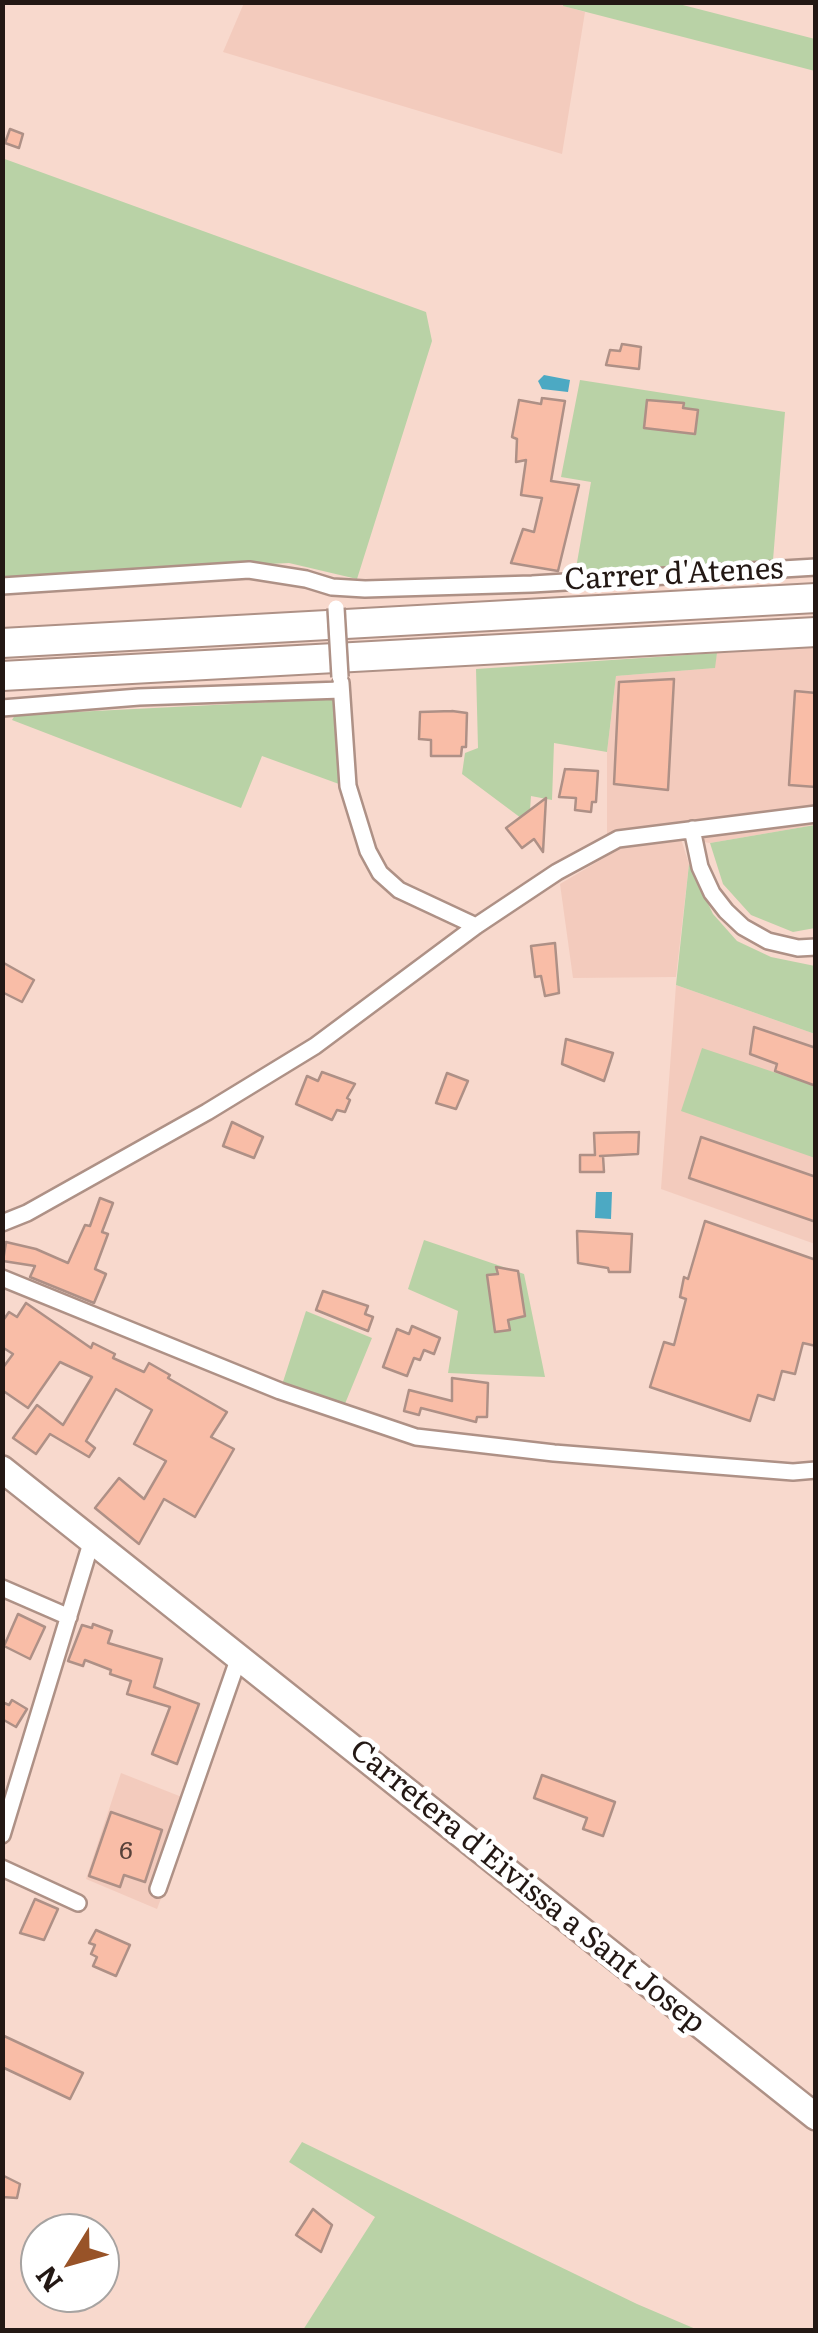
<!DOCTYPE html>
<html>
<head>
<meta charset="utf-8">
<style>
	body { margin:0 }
	#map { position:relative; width:818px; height:2333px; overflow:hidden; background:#f8d9cd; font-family:Literata,serif }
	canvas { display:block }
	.frame { position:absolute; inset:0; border:5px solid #231814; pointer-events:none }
	.north { position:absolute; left:20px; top:2213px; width:100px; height:100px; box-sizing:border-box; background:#fff; border:2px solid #a7a3a1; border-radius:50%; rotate:233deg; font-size:28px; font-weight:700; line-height:40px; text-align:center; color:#231814 }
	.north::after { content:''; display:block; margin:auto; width:35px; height:45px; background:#985328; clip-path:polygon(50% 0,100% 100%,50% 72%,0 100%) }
</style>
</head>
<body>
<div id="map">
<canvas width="818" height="2333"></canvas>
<div class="frame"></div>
<div class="north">N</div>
</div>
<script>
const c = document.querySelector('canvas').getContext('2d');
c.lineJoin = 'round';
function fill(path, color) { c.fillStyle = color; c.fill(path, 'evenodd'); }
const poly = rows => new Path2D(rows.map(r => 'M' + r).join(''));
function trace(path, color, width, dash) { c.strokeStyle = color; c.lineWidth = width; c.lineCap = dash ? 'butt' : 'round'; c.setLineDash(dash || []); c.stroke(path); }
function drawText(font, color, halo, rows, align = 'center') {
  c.font = font + ' Literata,serif'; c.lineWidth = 9; c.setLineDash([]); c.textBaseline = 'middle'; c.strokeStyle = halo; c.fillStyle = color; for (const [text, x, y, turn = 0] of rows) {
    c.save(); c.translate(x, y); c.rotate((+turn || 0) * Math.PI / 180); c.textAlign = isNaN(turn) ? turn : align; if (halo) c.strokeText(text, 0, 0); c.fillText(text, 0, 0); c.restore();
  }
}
fill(poly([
	[564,2,564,6,585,12,562,154,223,52,244,3],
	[815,647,815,825,710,843,681,839,689,864,676,977,573,978,560,884,607,856,607,752,616,676,714,668,717,653],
	[676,985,815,1034,815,1244,661,1189],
	[121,1773,197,1803,157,1909,86,1879]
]), '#f3cbbd');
fill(poly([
	[564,2,675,3,815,39,815,71,563,6],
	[2,158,426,312,432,341,357,579,289,563,3,577],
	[580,380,785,412,773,560,575,574,591,482,561,477],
	[717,653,715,668,616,676,607,752,554,743,552,800,531,796,529,824,462,774,465,753,478,748,476,669],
	[333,699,339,784,262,756,241,808,12,720,15,715],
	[815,825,815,928,793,932,751,915,723,884,710,843],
	[689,864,713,914,737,941,771,957,815,966,815,1034,676,985],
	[702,1048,815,1086,815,1158,681,1111],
	[424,1240,524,1274,545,1377,448,1373,458,1311,408,1289],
	[306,1311,372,1338,342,1411,280,1391],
	[302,2142,637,2304,698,2330,303,2330,375,2217,289,2162]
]), '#b9d2a6');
fill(poly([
	[544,375,570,380,568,392,542,389,538,381],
	[596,1192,612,1192,611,1219,595,1218]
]), '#4ca9c3');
const building = poly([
	[10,129,23,134,19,148,5,143,10,129],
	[622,344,641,347,639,369,606,365,610,350,620,351,622,344],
	[542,398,565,401,551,481,579,485,558,571,511,563,523,529,534,532,542,498,521,495,526,460,516,462,517,439,512,437,519,400,541,404,542,398],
	[647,400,684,403,683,408,698,410,695,434,644,428,647,400],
	[674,679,668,790,614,784,619,682,674,679],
	[795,691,816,693,816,787,789,785,795,691],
	[452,711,467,713,466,747,462,747,461,756,431,756,431,740,419,739,420,712,452,711],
	[565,769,598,771,596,802,592,802,591,812,575,810,576,798,559,797,565,769],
	[546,798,543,852,534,839,522,848,506,828,546,798],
	[555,943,559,993,545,996,541,976,535,977,531,946,555,943],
	[2,962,34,980,22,1002,2,992,2,962],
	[754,1027,816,1048,816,1086,775,1071,777,1064,750,1054,754,1027],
	[566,1039,613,1053,604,1081,562,1064,566,1039],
	[322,1072,355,1084,347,1098,350,1100,345,1112,337,1110,332,1120,296,1104,307,1076,318,1081,322,1072],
	[447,1073,468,1081,456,1109,436,1103,447,1073],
	[232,1122,263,1137,254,1158,223,1146,232,1122],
	[639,1132,638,1154,600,1156,603,1156,604,1172,580,1172,580,1155,595,1155,594,1133,639,1132],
	[701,1137,816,1177,816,1222,689,1178,701,1137],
	[100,1198,113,1203,102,1232,108,1234,95,1269,106,1274,94,1303,30,1277,35,1266,3,1261,6,1242,36,1249,68,1263,85,1225,90,1226,100,1198],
	[705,1221,816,1260,816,1346,803,1343,795,1374,782,1371,774,1400,758,1395,750,1421,650,1387,664,1342,674,1345,686,1299,680,1297,684,1277,688,1279,705,1221],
	[577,1231,632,1234,630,1272,609,1272,608,1268,578,1263,577,1231],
	[496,1267,518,1271,525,1316,508,1320,510,1330,495,1332,487,1275,498,1274,496,1267],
	[323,1291,368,1306,365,1314,373,1317,368,1331,316,1310,323,1291],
	[26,1303,91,1348,93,1343,115,1354,113,1358,144,1372,149,1363,170,1375,168,1378,227,1412,211,1437,234,1449,195,1517,164,1499,139,1544,95,1508,119,1478,144,1499,166,1461,134,1444,152,1410,116,1389,86,1441,95,1448,89,1457,50,1434,36,1454,13,1438,37,1405,63,1425,92,1377,60,1362,28,1408,2,1390,2,1369,13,1354,2,1347,2,1322,9,1312,17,1317,26,1303],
	[412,1326,440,1338,434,1354,424,1350,420,1360,414,1358,407,1376,383,1367,397,1329,409,1334,412,1326],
	[452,1378,488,1383,487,1417,477,1417,476,1422,421,1408,419,1415,404,1411,409,1390,452,1401,452,1378],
	[18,1614,45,1627,30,1659,4,1646,18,1614],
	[93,1624,112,1631,108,1643,162,1659,154,1687,199,1704,177,1764,152,1754,170,1707,127,1694,131,1681,110,1674,111,1670,85,1660,83,1666,68,1661,82,1625,92,1628,93,1624],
	[12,1700,27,1709,16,1727,2,1719,2,1702,9,1705,12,1700],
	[542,1775,615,1802,603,1836,583,1829,587,1818,534,1798,542,1775],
	[111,1812,162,1830,145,1882,124,1875,120,1887,89,1876,111,1812],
	[35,1899,58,1909,44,1940,20,1933,35,1899],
	[96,1930,130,1945,116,1976,93,1966,97,1957,91,1954,95,1945,89,1943,96,1930],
	[2,2035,83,2073,70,2099,2,2067,2,2035],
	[2,2175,20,2184,17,2198,2,2197,2,2175],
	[313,2209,332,2225,321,2252,296,2235,313,2209]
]);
fill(building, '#f9bda7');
trace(building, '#ae9086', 2.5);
const street = poly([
	[2,586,249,570,306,579,332,587,365,589,532,584,816,567],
	[341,683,348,786,368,851,380,873,399,890,476,926],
	[2,708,139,697,341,690],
	[692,829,700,867,712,893,726,911,743,927,768,941,798,948,816,947],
	[2,1223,27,1213,207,1112,315,1046,476,926,557,872,618,839,816,814],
	[2,1278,280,1391,416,1437,554,1453,793,1472,816,1470],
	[2,1588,69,1617],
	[2,1835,92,1540],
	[2,1868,78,1903],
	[158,1889,239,1657]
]);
const primary = poly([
	[2,1469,816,2117]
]);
const highway = poly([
	[2,643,816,598],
	[2,676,816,632]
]);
trace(street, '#ae9186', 20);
trace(primary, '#ae9186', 30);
trace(highway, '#ae9186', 32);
trace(street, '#fff', 15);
trace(primary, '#fff', 25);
trace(highway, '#fff', 28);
const streetBridge = poly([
	[336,608,340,677]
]);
trace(streetBridge, '#ae9186', 20, []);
trace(streetBridge, '#fff', 15);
drawText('25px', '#584139', null, [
	["6",126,1852]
]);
drawText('30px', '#231814', '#fff', [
	["Carrer d'Atenes",674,575,-3],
	["Carretera d'Eivissa a Sant Josep",527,1887,39]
]);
</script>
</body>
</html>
